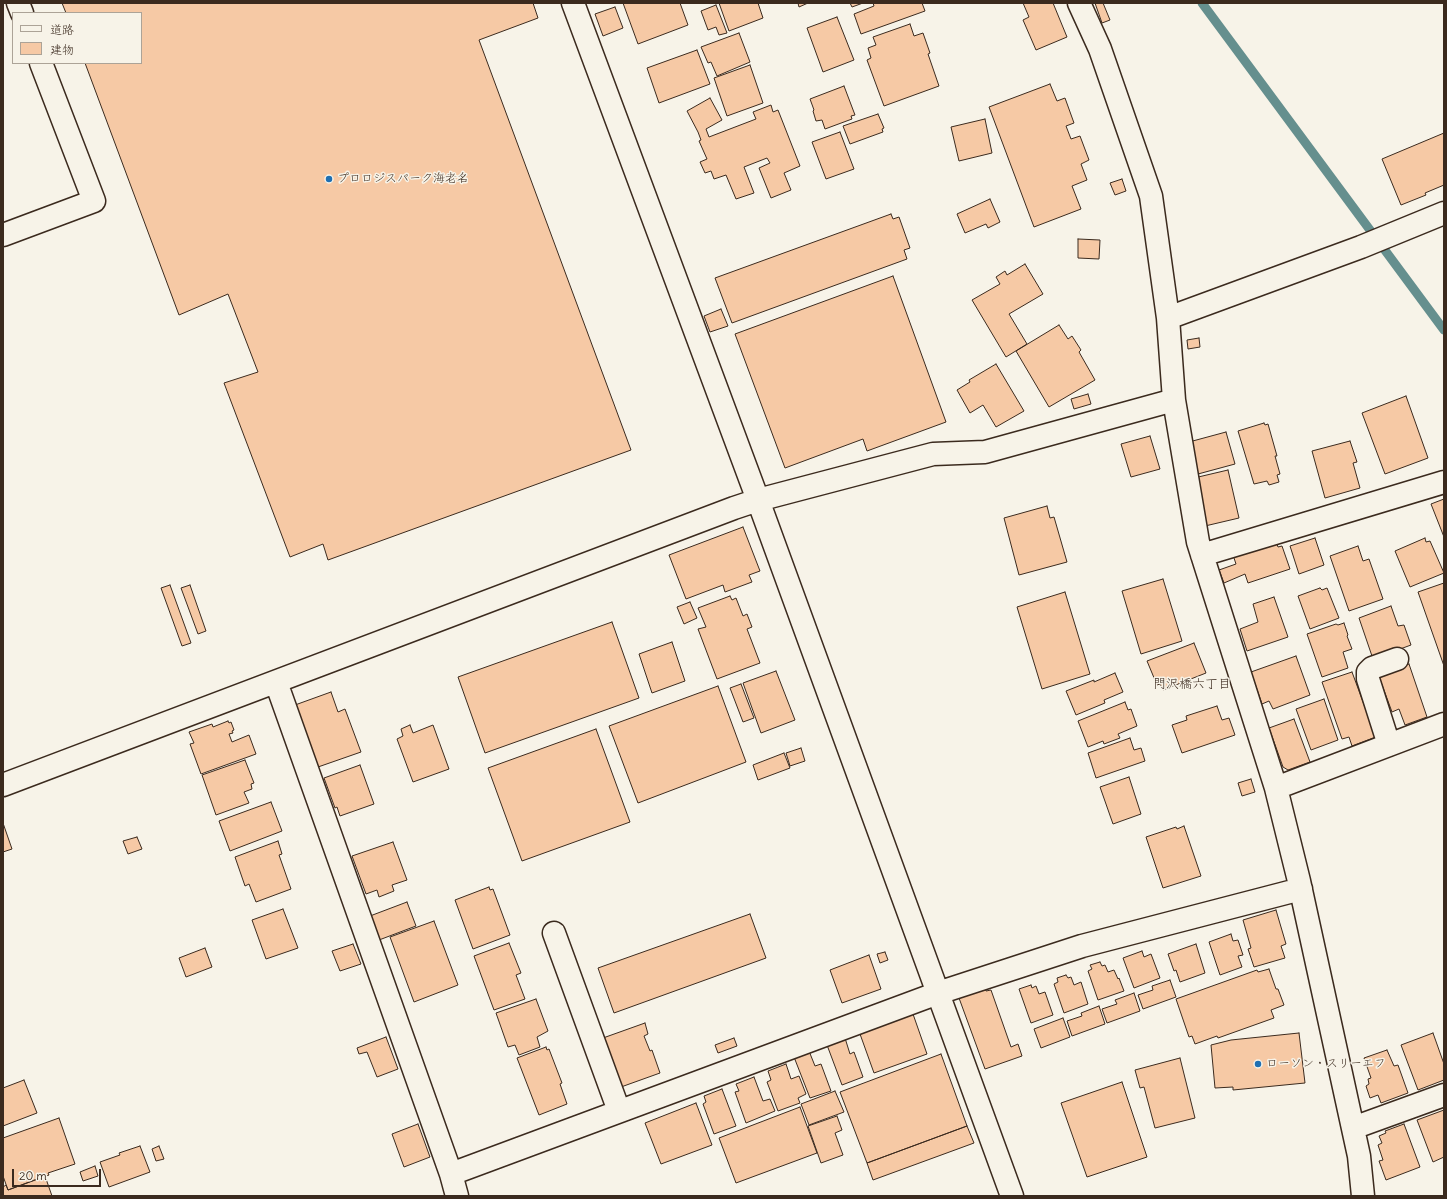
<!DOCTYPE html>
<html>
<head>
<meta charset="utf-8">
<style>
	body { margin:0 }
	#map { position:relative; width:1447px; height:1199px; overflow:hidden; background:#f7f3e8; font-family:Delius,"Klee One",sans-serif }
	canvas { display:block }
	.frame { position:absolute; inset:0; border:4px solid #3b2a1e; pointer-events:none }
	.legend { position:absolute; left:12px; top:12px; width:130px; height:52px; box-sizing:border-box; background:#f7f3e8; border:1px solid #aca397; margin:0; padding:5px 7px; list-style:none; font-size:12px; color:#3b2a1e }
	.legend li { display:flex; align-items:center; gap:8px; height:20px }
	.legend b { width:20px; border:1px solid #aca397 }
	.scale { position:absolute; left:12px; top:1169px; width:89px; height:18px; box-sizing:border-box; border:2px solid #3b2a1e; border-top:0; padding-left:5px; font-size:12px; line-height:14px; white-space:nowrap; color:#3b2a1e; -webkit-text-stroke:3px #f7f3e8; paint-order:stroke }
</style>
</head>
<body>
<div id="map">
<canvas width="1447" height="1199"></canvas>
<div class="frame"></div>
<ul class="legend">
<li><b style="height:5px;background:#f7f3e8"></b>道路</li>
<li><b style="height:11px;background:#f6c9a5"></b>建物</li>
</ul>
<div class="scale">20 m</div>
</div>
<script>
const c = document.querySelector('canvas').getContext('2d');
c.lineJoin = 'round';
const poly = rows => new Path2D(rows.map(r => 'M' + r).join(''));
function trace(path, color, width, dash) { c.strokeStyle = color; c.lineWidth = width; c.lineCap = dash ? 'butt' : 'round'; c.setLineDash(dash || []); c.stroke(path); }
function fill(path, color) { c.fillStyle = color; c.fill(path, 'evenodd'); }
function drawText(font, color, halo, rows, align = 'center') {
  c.font = font + ' Delius,"Klee One",sans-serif'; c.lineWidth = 3; c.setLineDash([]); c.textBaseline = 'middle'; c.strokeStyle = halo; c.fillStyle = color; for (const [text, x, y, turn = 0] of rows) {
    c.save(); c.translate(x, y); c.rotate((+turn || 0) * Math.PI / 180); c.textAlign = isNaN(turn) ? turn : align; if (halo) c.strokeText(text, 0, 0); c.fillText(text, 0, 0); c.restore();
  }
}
trace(poly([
	[1202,3,1444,330]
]), '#658f8e', 9);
const building = poly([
	[62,3,533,3,538,18,479,40,631,450,328,560,323,544,290,557,224,383,258,372,228,294,179,315,85,63,141,63,141,13,66,13,62,3],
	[623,3,680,3,688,25,638,44,623,3],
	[719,3,758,3,763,18,729,31,719,3],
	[798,3,808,3,799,7,798,3],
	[850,3,863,3,852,7,850,3],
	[873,3,922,3,925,11,861,34,854,14,874,6,873,3],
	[1023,3,1053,3,1067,37,1036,50,1023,20,1029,17,1023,3],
	[1095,3,1103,3,1110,20,1102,23,1095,3],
	[716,5,727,33,719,35,716,27,708,30,701,11,716,5],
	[615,7,623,28,603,36,595,14,615,7],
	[837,17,854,60,823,72,807,28,837,17],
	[910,24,914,36,923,33,930,53,928,54,939,86,884,106,867,60,871,58,868,48,876,45,873,37,910,24],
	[739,33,750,62,717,76,711,62,708,63,701,47,739,33],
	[697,50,710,84,659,103,647,68,697,50],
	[750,65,763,103,727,116,714,78,750,65],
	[1050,84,1057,101,1065,98,1074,123,1066,126,1071,139,1080,136,1089,160,1081,164,1087,180,1072,186,1081,209,1034,227,989,107,1050,84],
	[844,86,855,115,851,116,852,119,825,129,822,120,816,121,813,111,814,110,810,99,844,86],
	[710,98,722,120,706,129,709,137,756,119,753,112,771,105,773,112,778,110,800,166,784,173,791,190,771,198,759,168,770,163,767,158,744,167,754,193,736,199,726,175,714,179,711,171,705,173,700,162,707,159,699,141,701,140,698,132,687,111,710,98],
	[878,114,884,128,882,129,883,132,850,144,843,126,878,114],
	[985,119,992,153,959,161,951,127,985,119],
	[840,132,854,169,826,179,812,142,840,132],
	[1444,133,1444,185,1425,193,1426,195,1401,205,1382,159,1444,133],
	[1122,179,1126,191,1115,195,1110,183,1122,179],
	[990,199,1000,222,988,228,986,224,965,233,957,214,990,199],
	[891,214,893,219,899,217,910,248,904,250,907,259,732,323,715,278,891,214],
	[1078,239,1100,240,1099,259,1078,258,1078,239],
	[1025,264,1043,294,1009,314,1027,344,1006,357,972,300,1000,284,996,277,1005,271,1007,275,1025,264],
	[893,276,946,422,867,451,863,439,785,468,735,334,893,276],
	[721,309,728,326,710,332,704,316,721,309],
	[1059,325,1068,339,1072,336,1081,350,1079,352,1095,380,1049,407,1016,351,1059,325],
	[1199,338,1200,347,1188,349,1187,340,1199,338],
	[996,364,1024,411,996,427,983,405,970,413,957,390,970,382,969,380,996,364],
	[1088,394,1091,404,1074,409,1071,399,1088,394],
	[1406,396,1428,458,1385,474,1362,413,1406,396],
	[1264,423,1265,425,1268,424,1277,456,1275,456,1280,474,1277,475,1279,482,1269,485,1267,481,1254,484,1238,431,1264,423],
	[1226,432,1235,464,1198,474,1189,442,1226,432],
	[1150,436,1160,469,1131,477,1121,444,1150,436],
	[1350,441,1357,462,1353,463,1360,488,1325,498,1312,451,1350,441],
	[1228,470,1239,518,1205,526,1194,478,1228,470],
	[1444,499,1444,537,1431,504,1444,499],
	[1047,506,1050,518,1054,517,1067,562,1019,575,1004,518,1047,506],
	[743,527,760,571,749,575,752,582,725,592,723,585,686,599,669,555,743,527],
	[1274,536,1278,547,1282,546,1290,569,1248,583,1245,574,1224,583,1219,570,1236,564,1231,549,1274,536],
	[1315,538,1324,565,1299,574,1290,546,1315,538],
	[1425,538,1426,542,1430,541,1444,573,1410,587,1395,551,1425,538],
	[1358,546,1363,561,1369,559,1383,599,1349,611,1330,556,1358,546],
	[1163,579,1182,641,1141,654,1122,591,1163,579],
	[1444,583,1444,666,1418,592,1444,583],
	[170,585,191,643,182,646,161,588,170,585],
	[190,585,206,631,198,634,181,588,190,585],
	[1320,588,1322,590,1327,588,1339,618,1310,629,1298,596,1320,588],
	[1065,592,1090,674,1042,689,1017,607,1065,592],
	[730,596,732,600,736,598,743,616,747,614,752,627,747,629,760,663,717,679,698,629,706,627,698,608,730,596],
	[1274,597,1288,637,1247,651,1240,629,1258,622,1253,604,1274,597],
	[690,602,697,618,684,624,677,607,690,602],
	[1391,606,1398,626,1404,625,1411,645,1373,659,1359,618,1391,606],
	[612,622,639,698,485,753,458,677,612,622],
	[1344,623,1348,635,1347,636,1352,649,1343,652,1348,668,1322,677,1307,634,1336,624,1338,625,1344,623],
	[672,642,685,681,652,693,639,654,672,642],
	[1194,643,1206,673,1163,690,1160,684,1157,685,1147,661,1194,643],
	[1296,656,1310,695,1273,709,1269,701,1262,704,1251,672,1296,656],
	[1409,664,1427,717,1405,725,1399,709,1392,712,1378,674,1409,664],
	[776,671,795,720,761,733,743,683,776,671],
	[1352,672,1376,737,1352,746,1349,737,1342,739,1322,682,1352,672],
	[1115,673,1123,692,1104,700,1105,703,1076,715,1066,691,1094,680,1094,682,1115,673],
	[741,684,754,718,743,722,730,688,741,684],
	[718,686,746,762,638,803,609,726,718,686],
	[331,692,338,712,345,709,361,752,318,767,295,705,331,692],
	[1324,699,1338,740,1311,750,1296,709,1324,699],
	[1125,702,1128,710,1131,709,1137,726,1118,734,1120,738,1104,744,1103,741,1088,747,1078,721,1125,702],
	[1217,706,1222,720,1229,718,1235,735,1182,753,1172,725,1187,720,1186,716,1217,706],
	[1294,719,1310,762,1288,770,1283,767,1269,728,1294,719],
	[228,721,229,723,231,722,234,730,232,731,233,733,229,734,232,742,249,735,256,754,201,774,190,744,194,743,189,732,212,724,213,727,228,721],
	[410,725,413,733,433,725,449,769,413,782,397,739,403,736,401,729,410,725],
	[596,729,630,822,522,861,488,768,596,729],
	[1130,738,1134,750,1141,748,1145,761,1096,778,1088,753,1130,738],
	[801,748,805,761,790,766,786,753,801,748],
	[784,753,790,768,758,780,753,765,784,753],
	[245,760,254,783,251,784,252,789,244,792,249,803,216,815,202,775,245,760],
	[360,765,374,804,340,816,337,807,335,808,324,778,360,765],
	[1129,777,1141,814,1113,824,1100,787,1129,777],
	[1251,779,1255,792,1242,796,1238,783,1251,779],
	[271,802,282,831,230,851,219,821,271,802],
	[3,823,12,849,3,852,3,823],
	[1184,826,1201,876,1163,888,1146,837,1176,827,1177,829,1184,826],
	[137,837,142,849,128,854,123,841,137,837],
	[278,841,282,854,279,855,291,889,256,902,249,884,245,886,235,857,278,841],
	[393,842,407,880,392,885,394,891,379,897,377,890,366,894,352,856,393,842],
	[489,887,490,890,493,889,510,935,473,949,455,900,489,887],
	[407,902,416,926,379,940,370,916,407,902],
	[283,909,298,948,266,959,252,920,283,909],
	[1276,910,1286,944,1281,946,1285,958,1254,967,1248,949,1251,948,1243,920,1276,910],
	[750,914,766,958,614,1013,598,968,750,914],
	[434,921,458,985,414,1002,390,937,434,921],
	[1231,934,1233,941,1238,940,1243,955,1238,956,1242,967,1220,975,1209,942,1231,934],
	[509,943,521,973,516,975,525,999,494,1010,474,956,509,943],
	[353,944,361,964,340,971,332,951,353,944],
	[1196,944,1205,973,1180,982,1176,970,1174,971,1168,954,1196,944],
	[205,948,212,967,186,977,179,958,205,948],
	[1142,951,1144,957,1151,954,1160,978,1134,988,1123,958,1142,951],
	[885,952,888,960,880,963,877,954,885,952],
	[869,955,881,989,842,1003,830,970,869,955],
	[1100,962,1102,966,1105,965,1108,972,1114,970,1118,979,1119,978,1124,991,1098,1000,1088,971,1092,969,1090,965,1100,962],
	[1269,969,1276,989,1278,989,1284,1005,1271,1010,1274,1018,1218,1038,1217,1036,1195,1044,1192,1036,1189,1037,1176,999,1257,970,1258,972,1269,969],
	[1066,975,1068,978,1071,977,1074,985,1081,982,1088,1004,1064,1013,1054,984,1058,982,1057,978,1066,975],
	[1170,980,1176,997,1143,1009,1138,995,1153,990,1152,986,1170,980],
	[1031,985,1032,988,1036,986,1039,994,1045,992,1053,1015,1031,1023,1019,989,1031,985],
	[985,988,986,991,991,990,1011,1047,1018,1044,1022,1056,985,1069,959,998,985,988],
	[1134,993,1140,1011,1107,1023,1102,1009,1117,1004,1115,1000,1134,993],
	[536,999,548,1031,537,1037,540,1047,519,1055,515,1045,508,1047,496,1013,536,999],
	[1099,1006,1105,1024,1072,1036,1067,1021,1082,1016,1081,1013,1099,1006],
	[913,1014,927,1054,874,1073,860,1034,913,1014],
	[1063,1018,1070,1037,1041,1048,1034,1029,1063,1018],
	[645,1023,648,1034,644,1036,650,1051,652,1050,660,1073,621,1087,603,1038,645,1023],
	[1299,1033,1305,1083,1233,1090,1233,1087,1215,1088,1211,1045,1231,1040,1299,1033],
	[1433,1033,1444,1064,1444,1080,1418,1090,1401,1045,1433,1033],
	[386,1037,398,1069,377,1077,367,1052,359,1054,357,1048,386,1037],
	[734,1038,737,1046,718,1053,715,1045,734,1038],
	[845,1038,850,1054,854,1052,863,1077,842,1085,827,1045,845,1038],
	[546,1047,547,1050,549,1049,562,1083,560,1084,567,1104,539,1115,517,1058,546,1047],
	[1387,1050,1394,1066,1398,1065,1408,1093,1381,1103,1378,1095,1370,1098,1366,1086,1369,1084,1368,1079,1371,1078,1364,1058,1387,1050],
	[809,1051,815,1066,821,1064,831,1091,810,1098,794,1057,809,1051],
	[941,1054,967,1126,867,1163,840,1092,941,1054],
	[1180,1058,1195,1118,1155,1128,1144,1087,1140,1088,1135,1070,1180,1058],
	[786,1064,791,1079,799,1076,806,1094,798,1098,800,1103,778,1111,767,1082,771,1080,768,1071,786,1064],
	[754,1077,763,1101,770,1099,775,1111,746,1123,735,1092,739,1091,736,1084,754,1077],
	[24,1080,37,1113,3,1126,3,1088,24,1080],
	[1122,1082,1147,1157,1087,1177,1061,1103,1122,1082],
	[722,1089,736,1126,714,1134,703,1104,706,1102,704,1096,722,1089],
	[835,1091,844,1112,809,1125,801,1104,835,1091],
	[696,1103,712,1145,661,1164,645,1123,696,1103],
	[800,1107,817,1153,736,1183,719,1138,800,1107],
	[1444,1110,1444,1157,1433,1162,1417,1120,1444,1110],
	[837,1116,842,1130,835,1133,843,1155,821,1163,808,1126,837,1116],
	[59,1118,75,1164,48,1173,49,1175,8,1190,3,1176,3,1138,59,1118],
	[418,1124,430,1157,404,1167,392,1134,418,1124],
	[1404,1124,1420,1167,1386,1180,1379,1161,1383,1160,1378,1145,1382,1143,1379,1136,1386,1133,1385,1131,1404,1124],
	[967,1126,974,1143,873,1180,867,1163,967,1126],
	[140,1146,150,1172,109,1187,100,1162,120,1155,119,1153,140,1146],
	[159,1146,164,1159,156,1161,152,1149,159,1146],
	[95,1166,98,1176,83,1181,80,1172,95,1166],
	[45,1176,52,1196,3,1196,3,1187,6,1185,8,1190,45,1176]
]);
fill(building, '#f6c9a5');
trace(building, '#3b2a1e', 1);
const minor = poly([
	[18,3,22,13],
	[573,3,758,500,1012,1196],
	[1079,3,1100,49,1151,196,1168,318,1174,400,1198,542,1276,788,1299,881,1359,1156,1363,1196],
	[3,235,94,201,41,63],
	[1168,318,1361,247,1444,213],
	[1202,555,1444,482],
	[276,682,451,1174,457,1196],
	[1389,745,1368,679,1368,672,1372,668,1397,659],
	[3,785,734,508,758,500,933,454,985,452,1174,400],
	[1276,788,1444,724],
	[554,933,619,1111],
	[1353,1128,1444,1095],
	[451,1174,938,993,1082,946,1301,889]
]);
trace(minor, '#3b2a1e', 25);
trace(minor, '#f7f3e8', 22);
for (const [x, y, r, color] of [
	[329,179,4,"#1f6fb2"],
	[1258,1064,4,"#1f6fb2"]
]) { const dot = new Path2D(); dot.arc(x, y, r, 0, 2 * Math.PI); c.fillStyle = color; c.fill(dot); trace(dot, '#f7f3e8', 1.5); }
drawText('12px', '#3b2a1e', '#f7f3e8', [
	["プロロジスパーク海老名",337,179],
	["ローソン・スリーエフ",1266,1064]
], 'left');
drawText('13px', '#3b2a1e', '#f7f3e8', [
	["門沢橋六丁目",1192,684]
]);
</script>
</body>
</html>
